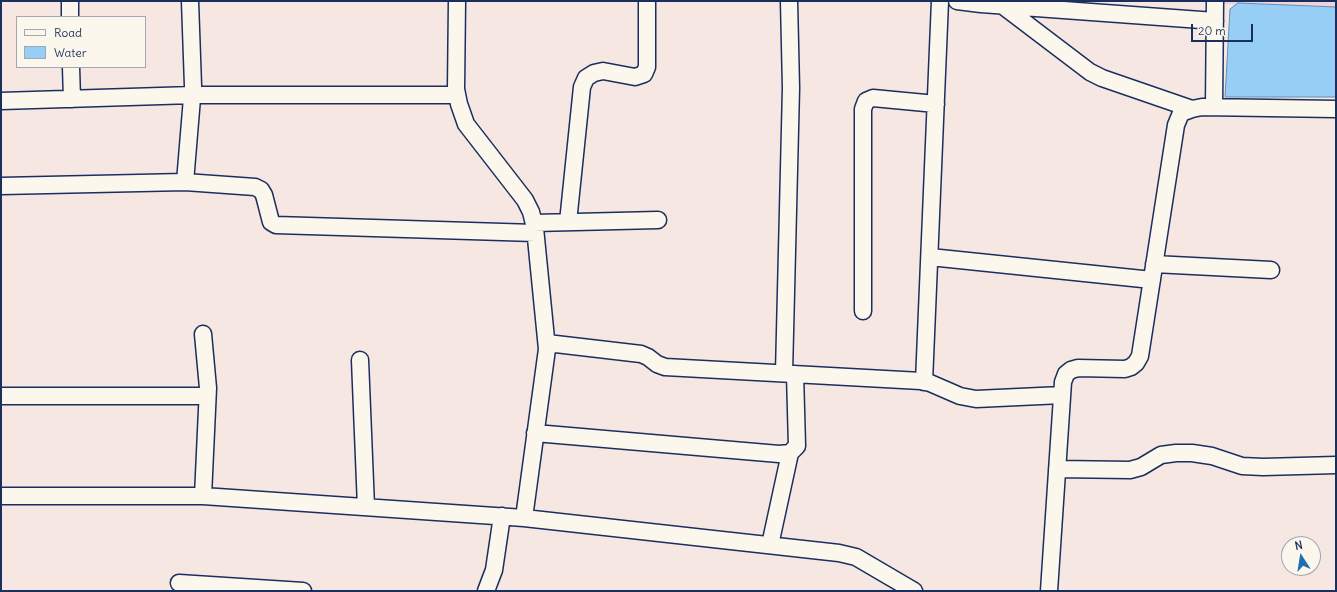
<!DOCTYPE html>
<html>
<head>
<meta charset="utf-8">
<style>
	body { margin:0 }
	#map { position:relative; width:1337px; height:592px; overflow:hidden; background:#f6e7e2; font-family:Delius,sans-serif }
	canvas { display:block }
	.frame { position:absolute; inset:0; border:2px solid #1b2f5e; pointer-events:none }
	.legend { position:absolute; left:16px; top:16px; width:130px; height:52px; box-sizing:border-box; background:#fbf7ec; border:1px solid #a1a7b3; margin:0; padding:5px 7px; list-style:none; font-size:12px; color:#1b2f5e }
	.legend li { display:flex; align-items:center; gap:8px; height:20px }
	.legend b { width:20px; border:1px solid #a1a7b3 }
	.north { position:absolute; left:1281px; top:536px; width:40px; height:40px; box-sizing:border-box; background:#fbf7ec; border:1px solid #a1a7b3; border-radius:50%; rotate:348deg; font-size:11px; font-weight:700; line-height:16px; text-align:center; color:#1b2f5e }
	.north::after { content:''; display:block; margin:auto; width:14px; height:18px; background:#1f6fb2; clip-path:polygon(50% 0,100% 100%,50% 72%,0 100%) }
	.scale { position:absolute; left:1191px; top:24px; width:62px; height:18px; box-sizing:border-box; border:2px solid #1b2f5e; border-top:0; padding-left:5px; font-size:12px; line-height:14px; white-space:nowrap; color:#1b2f5e; -webkit-text-stroke:3px #fbf7ec; paint-order:stroke }
</style>
</head>
<body>
<div id="map">
<canvas width="1337" height="592"></canvas>
<div class="frame"></div>
<ul class="legend">
<li><b style="height:5px;background:#fbf7ec"></b>Road</li>
<li><b style="height:11px;background:#96cef5"></b>Water</li>
</ul>
<div class="north">N</div>
<div class="scale">20 m</div>
</div>
<script>
const c = document.querySelector('canvas').getContext('2d');
c.lineJoin = 'round';
function fill(path, color) { c.fillStyle = color; c.fill(path, 'evenodd'); }
const poly = rows => new Path2D(rows.map(r => 'M' + r).join(''));
function trace(path, color, width, dash) { c.strokeStyle = color; c.lineWidth = width; c.lineCap = dash ? 'butt' : 'round'; c.setLineDash(dash || []); c.stroke(path); }
fill(poly([
	[1222,1,1336,1,1336,9,1222,4]
]), '#f0d4d7');
const water = poly([
	[1238,3,1336,7,1336,97,1225,97,1230,9,1238,3]
]);
fill(water, '#96cef5');
trace(water, '#658eb9', 1);
const minor = poly([
	[70,1,70,17],
	[457,1,456,89,459,104,466,124,525,200,531,212,535,228,547,349,524,518],
	[957,1,981,4,1215,21],
	[1003,6,1090,72,1102,78,1192,109],
	[71,67,72,99],
	[1,101,193,95,457,95],
	[1214,107,1215,1],
	[185,182,193,86,190,1],
	[1,186,185,182,255,187,261,190,264,195,271,222,276,225,535,233],
	[568,222,582,87,586,78,594,73,603,71,635,77,644,74,647,67,647,1],
	[534,223,658,220],
	[930,257,1152,280],
	[1154,264,1271,270],
	[863,311,863,109,866,101,873,98,936,104],
	[547,343,641,354,648,357,657,364,665,367,921,381,930,383,960,396,976,399,1062,395],
	[360,360,366,507],
	[784,373,791,88,789,1],
	[924,382,940,1],
	[1,396,207,396],
	[535,433,779,454,790,453,797,446,795,374],
	[1057,469,1130,470,1141,467,1161,455,1176,453,1192,453,1212,456,1242,466,1263,467,1336,465],
	[1,496,203,496,524,518,839,553,856,557,914,591],
	[203,496,208,388,203,334],
	[770,545,790,453],
	[179,583,303,591],
	[486,591,494,570,502,516],
	[1049,591,1063,382,1066,374,1071,370,1078,368,1125,369,1131,367,1136,363,1140,356,1176,125,1181,113,1192,109,1202,107,1336,109]
]);
trace(minor, '#1b2f5e', 19);
trace(minor, '#fbf7ec', 16);
</script>
</body>
</html>
